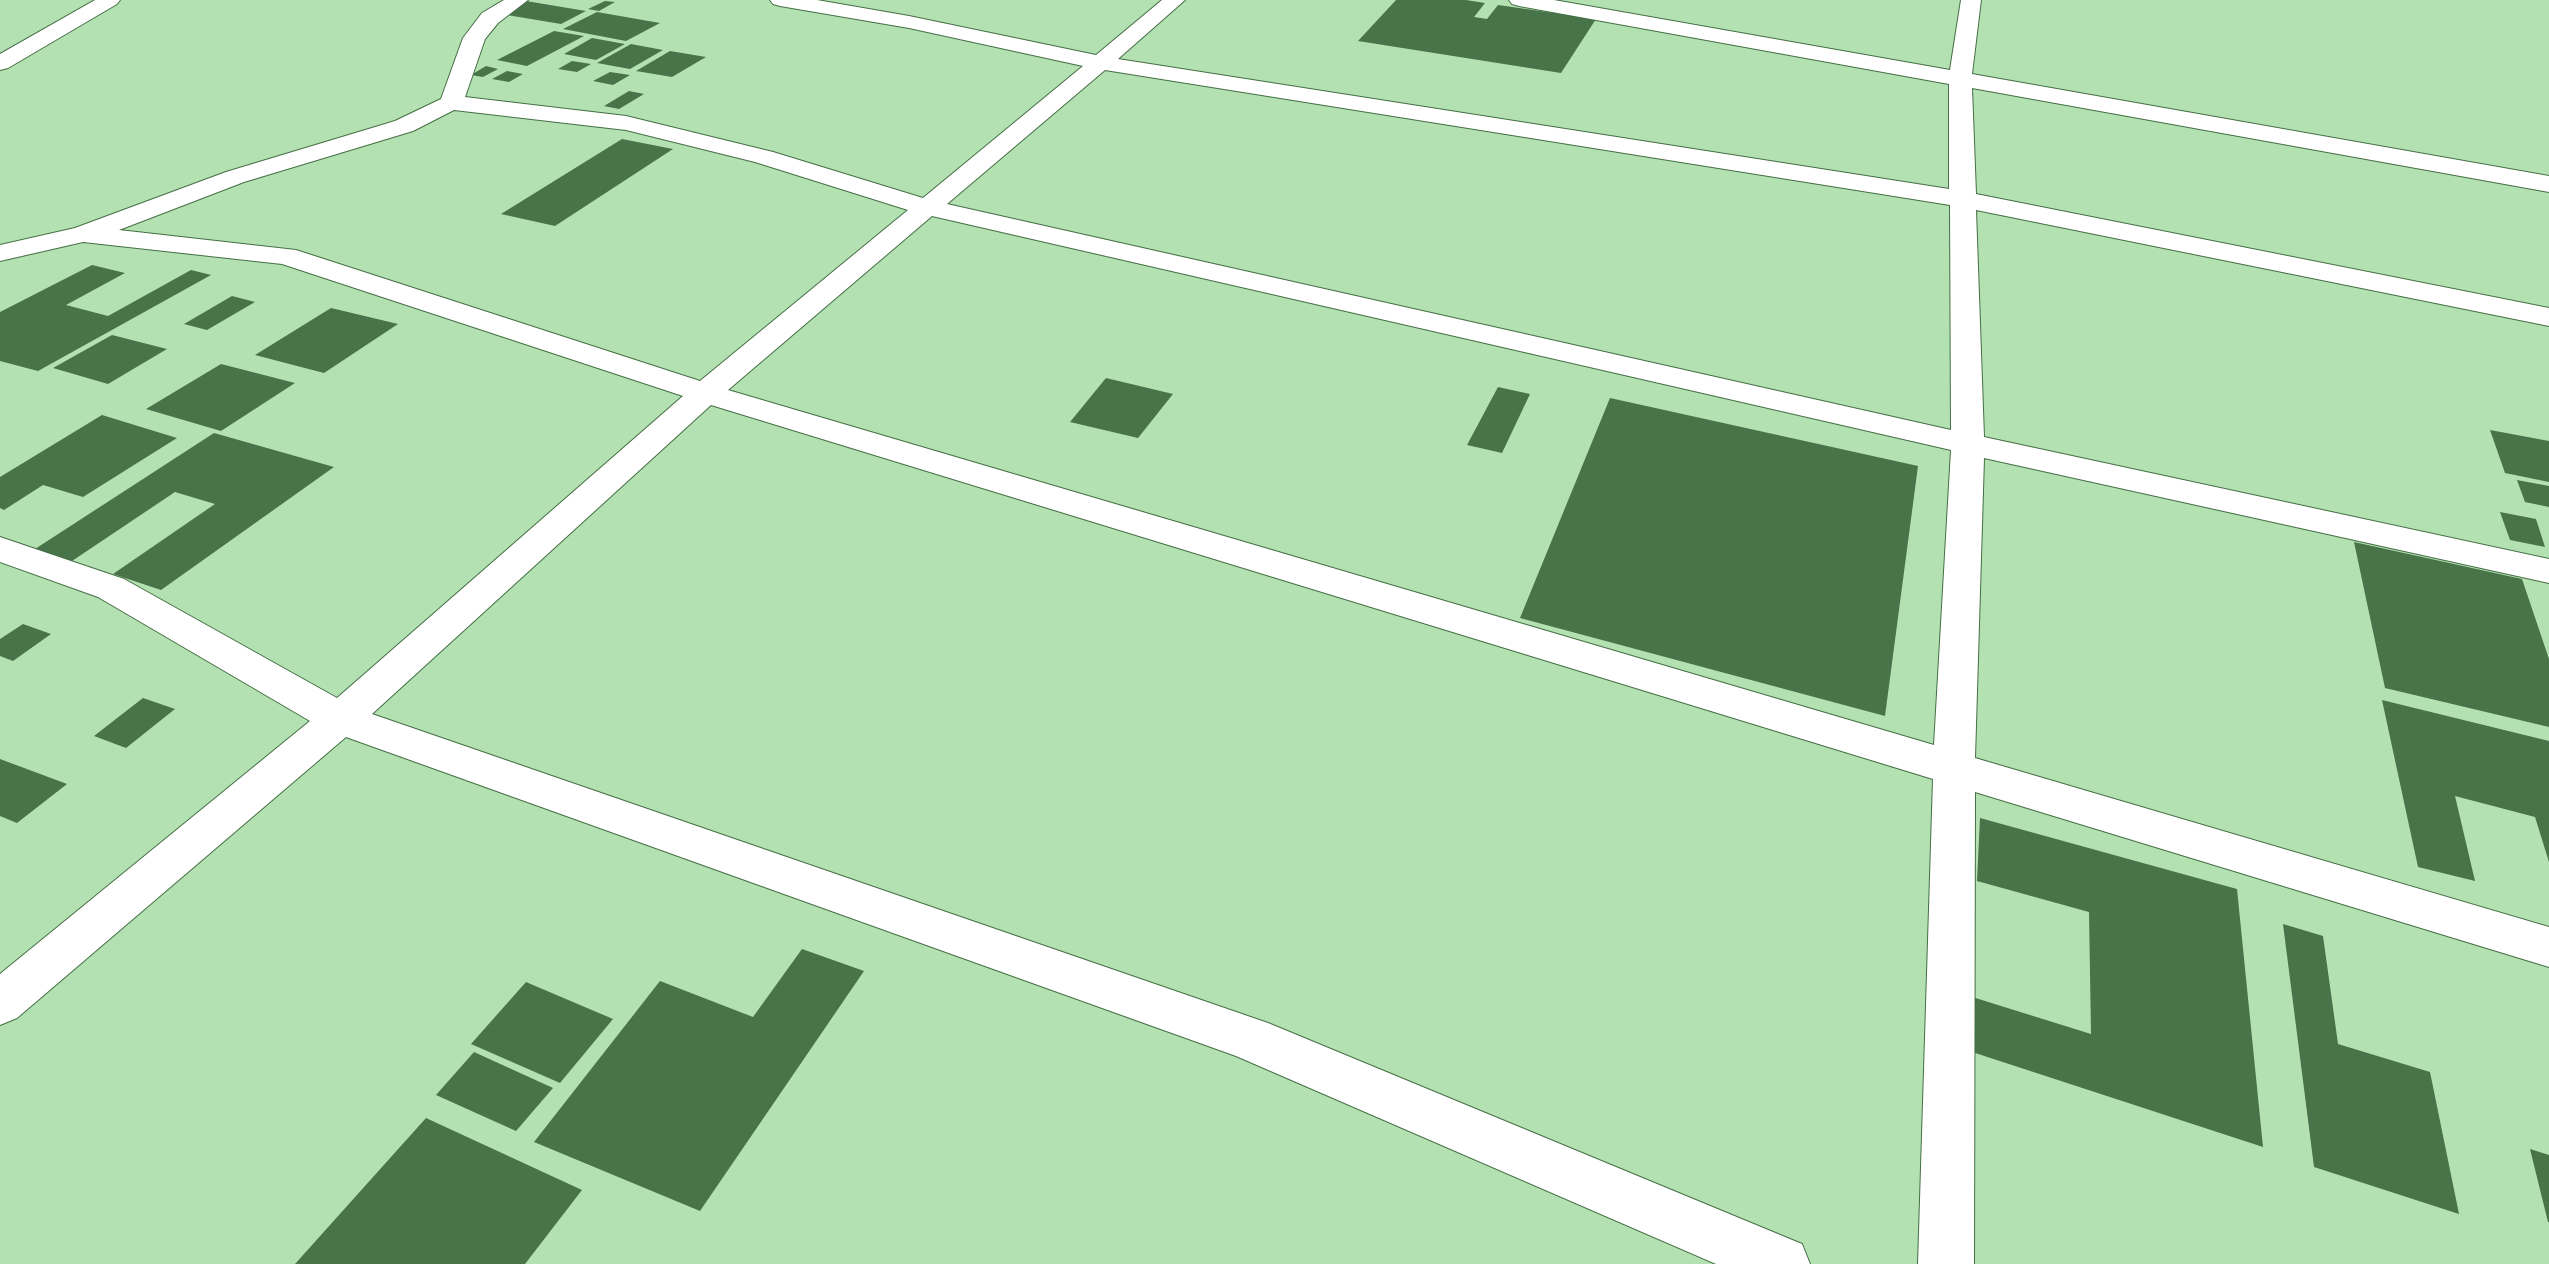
<!DOCTYPE html>
<html>
<head>
<meta charset="utf-8">
<style>
	body { margin:0 }
	canvas { display:block; background:#b3e1b2 }
</style>
</head>
<body>
<canvas width="2549" height="1264"></canvas>
<script>
const c = document.querySelector('canvas').getContext('2d');
c.lineJoin = 'round';
function fill(path, color) { c.fillStyle = color; c.fill(path, 'evenodd'); }
const poly = rows => new Path2D(rows.map(r => 'M' + r).join(''));
function trace(path, color, width, dash) { c.strokeStyle = color; c.lineWidth = width; c.lineCap = dash ? 'butt' : 'round'; c.setLineDash(dash || []); c.stroke(path); }
fill(poly([
	[1396,0,1466,0,1485,3,1474,17,1487,19,1498,5,1596,19,1561,73,1358,41],
	[526,1,586,11,561,24,501,14],
	[605,1,615,2,599,11,588,9],
	[597,12,660,23,626,41,563,29],
	[554,31,584,36,527,66,497,60],
	[592,38,625,44,596,60,564,54],
	[631,44,663,50,630,69,597,63],
	[670,51,706,57,672,77,636,71],
	[572,61,591,64,577,72,558,69],
	[486,66,498,69,483,77,471,75],
	[507,71,523,74,509,82,492,79],
	[610,72,630,75,613,85,593,81],
	[629,91,644,94,619,109,604,106],
	[622,139,673,149,555,226,501,214],
	[92,265,125,273,66,305,108,316,191,270,211,275,38,371,0,361,0,312],
	[232,296,255,302,207,330,184,324],
	[331,308,398,324,324,373,255,355],
	[112,335,167,349,108,384,53,368],
	[221,364,295,383,221,431,146,409],
	[1106,378,1173,394,1138,438,1070,422],
	[1498,387,1530,394,1502,453,1467,445],
	[1610,398,1918,466,1885,716,1520,618],
	[102,415,177,438,83,497,43,485,4,510,0,508,0,477],
	[2490,430,2549,441,2549,482,2505,473],
	[214,433,334,467,161,590,113,574,215,504,175,492,72,561,35,549],
	[2517,480,2549,486,2549,507,2525,502],
	[2500,512,2536,519,2545,547,2510,540],
	[2354,542,2522,579,2549,659,2549,727,2385,688],
	[23,624,51,634,13,661,0,656,0,639],
	[143,698,175,709,126,748,94,736],
	[2382,700,2549,741,2549,862,2535,817,2455,796,2475,881,2418,867],
	[0,759,67,784,17,823,0,816],
	[1980,818,2237,889,2263,1147,1966,1050,1969,996,2091,1034,2089,912,1977,881],
	[2283,924,2323,936,2338,1044,2430,1072,2459,1214,2314,1167],
	[802,949,864,971,700,1211,534,1142,660,981,753,1017],
	[526,982,613,1019,560,1083,471,1044],
	[474,1052,553,1088,516,1131,436,1095],
	[426,1118,582,1190,525,1264,295,1264],
	[2530,1149,2549,1155,2549,1222,2548,1222]
]), '#497349');
const street = poly([
	[95,0,120,0,117,4,8,68,0,70,0,54,95,0],
	[504,0,528,0,498,23,485,39,465,97,626,116,773,152,923,198,1083,66,909,28,780,6,773,4,770,0,817,0,909,16,1096,55,1162,0,1185,0,1118,59,1949,189,1949,84,1519,6,1512,4,1509,0,1554,0,1950,70,1961,0,1981,0,1972,74,2549,176,2549,192,1972,88,1976,194,2549,308,2549,326,1976,210,1984,437,2549,559,2549,583,1984,458,1975,758,2549,927,2549,967,1975,792,1974,1264,1918,1264,1933,779,711,405,372,714,1268,1023,1802,1244,1810,1264,1716,1264,1236,1056,346,737,17,1018,0,1025,0,974,310,721,98,597,0,562,0,537,124,579,337,698,683,396,282,264,83,242,0,261,0,245,75,228,226,172,395,121,441,99,463,38,482,13,504,0],
	[1105,70,1950,205,1951,430,947,204,1105,70],
	[454,110,626,130,755,162,908,210,700,381,296,250,119,230,244,182,413,131,454,110],
	[932,216,1951,450,1934,745,728,390,932,216]
]);
trace(street, '#456f44', 2);
fill(street, '#fff');
</script>
</body>
</html>
